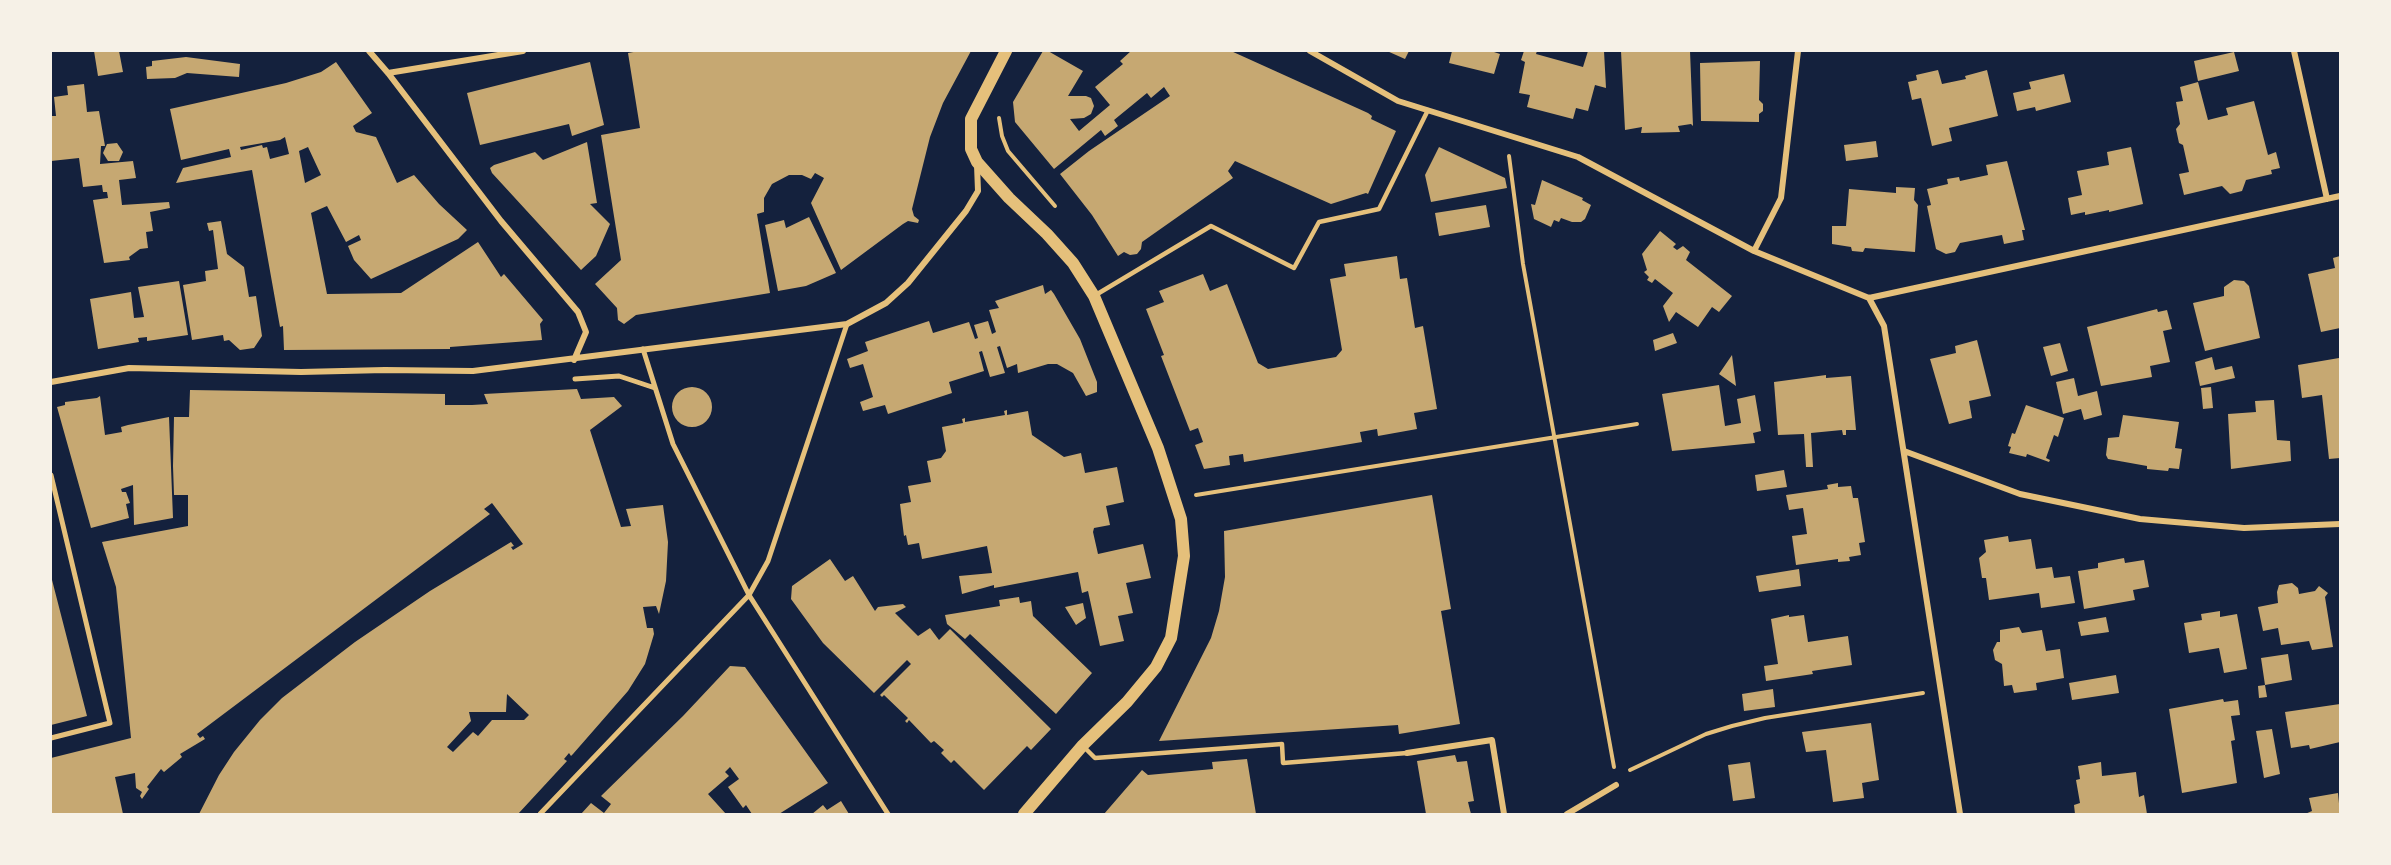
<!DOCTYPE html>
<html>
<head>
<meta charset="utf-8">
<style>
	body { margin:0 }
	#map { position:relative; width:2391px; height:865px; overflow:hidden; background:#14213d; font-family:Arial,sans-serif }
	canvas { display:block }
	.frame { position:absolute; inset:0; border:52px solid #f6f1e7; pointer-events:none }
</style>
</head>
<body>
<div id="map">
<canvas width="2391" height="865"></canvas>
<div class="frame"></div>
</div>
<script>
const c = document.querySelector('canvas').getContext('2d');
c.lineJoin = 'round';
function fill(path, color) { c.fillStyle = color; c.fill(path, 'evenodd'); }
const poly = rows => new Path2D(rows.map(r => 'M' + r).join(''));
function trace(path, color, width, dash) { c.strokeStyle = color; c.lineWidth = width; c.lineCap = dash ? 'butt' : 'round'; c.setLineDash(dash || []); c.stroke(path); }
fill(poly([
	[94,51,119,51,123,72,98,76],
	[639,51,971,51,943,103,930,137,912,209,914,216,919,220,918,223,908,221,903,224,841,270,811,203,824,178,815,173,811,179,802,175,789,175,772,184,764,198,764,212,757,214,770,293,636,315,624,324,618,320,617,308,595,284,621,260,601,135,640,128,628,53],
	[1043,51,1048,51,1083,71,1068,96,1086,96,1091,98,1094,106,1091,114,1084,118,1070,119,1079,131,1110,105,1095,87,1123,64,1120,61,1131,51,1231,51,1368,113,1372,116,1371,119,1396,131,1368,194,1366,193,1331,204,1235,161,1228,171,1233,178,1142,242,1141,249,1137,254,1130,255,1124,252,1118,256,1092,215,1060,174,1089,151,1170,96,1164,87,1151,98,1147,93,1114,120,1118,126,1105,136,1101,130,1054,169,1015,122,1013,102],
	[1387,51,1409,51,1405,59],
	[1452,51,1491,51,1500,54,1494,74,1449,63],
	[1524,51,1537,51,1536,54,1583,67,1588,51,1604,51,1606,88,1595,85,1588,111,1576,108,1573,119,1527,107,1530,95,1519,93,1525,62,1521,60],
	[1621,51,1690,51,1693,126,1691,124,1678,126,1680,132,1641,133,1642,127,1625,130],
	[2234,52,2239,71,2198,81,2194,61],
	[186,57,240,64,239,77,187,73,175,78,147,79,146,67,152,66,152,61],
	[1760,61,1759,100,1763,104,1763,111,1759,114,1759,122,1701,121,1700,63],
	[336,62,372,113,353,126,356,132,376,137,397,183,414,175,439,204,467,230,458,239,371,279,354,260,348,246,361,240,359,235,346,242,327,206,311,213,327,294,401,293,478,242,501,277,504,274,543,320,540,324,542,340,450,347,450,349,284,350,283,326,280,327,252,170,176,183,183,168,231,157,229,149,181,160,170,109,286,83,321,72],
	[285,137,289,154,270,159,267,147,263,148,262,145,241,150,240,147,280,140],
	[308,147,321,175,305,183,299,151],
	[590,62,604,125,572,136,569,124,480,145,467,93],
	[1938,70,1942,84,1966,79,1965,76,1987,70,1998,116,1949,128,1952,141,1932,146,1921,98,1912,100,1908,82,1917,80,1916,75],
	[2064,74,2071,102,2036,111,2035,107,2017,111,2013,93,2031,89,2029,82],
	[2198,82,2208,120,2228,115,2226,108,2254,101,2268,155,2276,152,2280,168,2271,170,2272,174,2246,180,2242,191,2230,194,2222,186,2184,195,2179,174,2189,172,2183,145,2179,143,2176,129,2180,124,2176,102,2183,101,2180,87],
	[84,84,87,112,99,111,105,146,101,146,100,164,133,161,136,178,119,180,122,205,169,202,170,208,150,212,153,231,146,232,148,248,140,249,129,257,130,260,104,263,93,200,108,198,107,192,103,192,102,185,83,187,79,158,51,161,51,116,56,116,54,97,68,95,67,86],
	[1876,141,1878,157,1846,161,1844,145],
	[587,142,597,203,590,204,610,224,596,256,581,270,492,173,490,168,494,165,535,152,543,160],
	[117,143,123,152,119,161,108,161,103,153,107,144],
	[1439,147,1505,178,1507,188,1431,202,1425,175],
	[2131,147,2143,204,2109,212,2109,210,2085,215,2085,212,2071,215,2068,198,2082,195,2077,171,2109,165,2107,152],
	[2007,161,2025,230,2022,230,2024,240,2004,244,2002,235,1960,243,1955,252,1946,254,1936,249,1927,206,1931,205,1927,189,1948,184,1947,179,1959,177,1960,181,1988,175,1986,165],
	[1542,180,1583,198,1582,200,1591,205,1585,219,1581,222,1572,222,1561,218,1559,222,1554,220,1551,227,1534,219,1531,204,1535,205],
	[1896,187,1915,188,1914,200,1918,205,1915,252,1865,248,1863,252,1852,251,1851,247,1832,244,1832,226,1846,226,1849,189,1896,193],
	[1486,205,1490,227,1439,236,1435,213],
	[809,217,836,273,806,286,778,291,765,225,784,220,786,228],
	[221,221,227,254,244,267,249,297,256,296,262,336,254,348,240,350,229,340,224,341,223,335,192,340,183,285,206,281,205,271,218,269,213,230,209,231,207,223],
	[1660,231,1676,244,1673,247,1677,250,1683,246,1690,252,1686,260,1732,296,1719,312,1712,307,1698,327,1676,312,1669,322,1663,306,1673,293,1655,279,1652,283,1647,280,1649,277,1644,272,1647,270,1642,254],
	[1397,256,1400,279,1407,278,1415,328,1423,326,1437,409,1414,413,1417,429,1378,436,1377,429,1360,432,1362,442,1244,462,1243,454,1229,456,1230,465,1204,469,1195,445,1203,442,1198,428,1190,431,1161,356,1164,355,1146,309,1164,302,1159,291,1203,274,1210,291,1227,284,1258,363,1268,369,1336,357,1342,350,1330,279,1346,276,1344,264],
	[2340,256,2340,328,2321,332,2308,274,2335,268,2333,258],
	[2234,280,2244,281,2249,286,2260,338,2205,351,2193,303,2224,296,2224,287],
	[179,281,188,335,147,341,147,337,138,338,139,342,98,349,90,299,131,292,134,318,144,317,138,287],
	[1043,285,1045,294,1051,290,1054,294,1080,339,1097,382,1097,392,1086,396,1073,373,1057,364,1048,364,1018,373,1017,364,1007,368,1000,346,997,347,1005,373,990,377,982,351,979,352,984,371,949,382,952,393,888,414,885,405,863,411,860,402,873,397,863,364,850,368,847,359,868,351,865,342,929,321,933,333,969,322,975,339,978,338,974,325,988,321,992,334,996,332,989,310,999,308,995,301],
	[2157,309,2158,312,2167,310,2172,329,2163,331,2170,362,2150,366,2152,377,2101,386,2087,327],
	[1673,333,1677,343,1655,351,1653,340],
	[1977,340,1991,396,1969,401,1972,418,1949,424,1930,359,1956,353,1955,346],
	[2060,343,2068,371,2051,376,2043,347],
	[1732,355,1736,386,1719,374],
	[2212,357,2215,370,2232,366,2235,378,2200,386,2195,362],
	[2339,358,2340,458,2329,459,2322,395,2302,398,2298,365],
	[1826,375,1826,378,1851,376,1856,430,1846,430,1846,435,1843,435,1842,430,1811,433,1813,467,1806,467,1804,434,1778,435,1774,382],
	[2074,378,2078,396,2097,391,2102,415,2084,420,2081,409,2063,414,2056,382],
	[1719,385,1725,426,1741,423,1737,399,1755,395,1761,431,1753,433,1755,443,1672,451,1662,394],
	[2211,387,2213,408,2203,409,2201,388],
	'672 407a20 20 0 1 1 40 0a20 20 0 1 1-40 0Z',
	[577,389,581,399,614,397,622,406,590,430,621,527,631,526,626,509,663,505,668,542,666,581,659,614,656,606,643,607,647,628,653,628,654,634,645,664,628,691,573,754,571,756,569,753,564,759,567,761,518,814,199,814,219,775,234,752,260,720,282,698,355,642,430,591,511,542,514,546,511,547,513,550,523,544,492,503,484,509,490,514,197,734,200,738,203,736,205,739,180,754,182,757,164,772,161,769,147,787,149,789,142,799,140,796,142,792,136,788,135,773,115,777,123,814,51,814,51,758,131,738,116,587,102,542,188,526,188,495,174,495,173,466,174,417,189,417,190,390,445,394,445,405,472,405,488,404,484,394],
	[507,694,529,715,524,720,492,720,478,736,473,732,453,752,447,747,471,721,469,712,506,712],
	[100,396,105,435,122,432,121,427,128,425,169,417,173,518,134,525,133,485,121,489,122,492,126,492,130,503,126,504,129,518,91,528,57,407,65,405,65,402,97,398],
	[2274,400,2277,440,2290,441,2291,461,2231,469,2228,414,2256,412,2255,401],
	[2026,405,2064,418,2058,437,2054,435,2046,458,2050,460,2049,462,2027,454,2026,457,2009,453,2011,447,2008,446,2012,433,2015,434],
	[1007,410,1007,415,1028,411,1032,435,1064,457,1081,453,1085,473,1117,467,1124,502,1106,506,1110,525,1094,528,1093,532,1098,554,1143,544,1151,578,1126,583,1133,613,1118,616,1124,641,1100,646,1088,591,1082,593,1078,572,994,588,994,585,962,594,959,576,992,573,987,546,922,559,919,543,908,545,906,535,904,536,900,504,911,502,908,486,931,482,927,461,941,458,946,451,942,427,963,423,962,419,965,418,965,422,1005,415,1004,411],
	[2123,415,2179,422,2175,448,2182,449,2179,469,2169,468,2168,471,2147,469,2147,466,2108,459,2106,455,2108,438,2119,437],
	[1784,470,1787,487,1757,491,1755,475],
	[1838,483,1838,487,1851,486,1853,498,1858,498,1865,542,1859,543,1861,555,1849,557,1850,561,1838,562,1838,559,1796,565,1792,536,1807,534,1803,508,1789,510,1786,495,1828,489,1827,485],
	[1432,495,1451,609,1441,611,1460,724,1399,734,1398,725,1159,741,1211,638,1219,611,1225,577,1224,531],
	[2008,536,2009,542,2031,539,2036,569,2052,567,2054,578,2070,576,2075,603,2041,608,2039,593,1989,600,1986,578,1982,578,1979,558,1986,552,1984,540],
	[2124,558,2125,563,2144,560,2149,587,2133,590,2135,600,2084,609,2078,571,2098,568,2098,563],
	[830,559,845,581,853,576,875,611,878,607,903,604,906,607,895,613,918,636,930,628,939,640,950,629,1051,729,1031,750,1027,746,984,790,954,760,951,763,941,753,944,750,934,741,931,743,909,720,907,723,905,721,908,718,884,695,882,697,880,695,911,664,907,660,874,693,823,643,791,599,792,586],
	[1799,569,1801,586,1759,592,1756,576],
	[51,576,87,716,51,725],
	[2292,583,2298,588,2299,594,2315,591,2319,586,2328,593,2325,597,2333,647,2312,650,2309,641,2281,645,2278,628,2263,631,2258,607,2278,603,2277,592,2279,585],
	[1019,597,1020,603,1031,601,1033,616,1092,673,1056,714,970,634,965,639,947,624,945,615,1000,606,999,600],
	[1083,603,1086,618,1076,625,1065,607],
	[2220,611,2220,617,2237,614,2247,669,2224,673,2219,648,2189,653,2184,623,2202,620,2201,614],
	[1789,615,1789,617,1804,615,1808,642,1848,636,1852,665,1812,671,1813,674,1766,681,1764,666,1778,664,1771,619],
	[2106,617,2109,632,2081,636,2078,622],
	[2019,627,2022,633,2042,630,2046,651,2060,649,2064,678,2036,683,2037,690,2014,693,2012,685,2004,686,2002,664,1995,660,1993,650,1997,642,2000,642,2000,630],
	[2288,654,2292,680,2265,685,2261,658],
	[730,666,745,667,828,783,779,814,752,814,746,805,743,808,728,787,739,779,730,767,725,772,729,776,708,794,726,814,581,814,591,803,604,813,611,804,601,796,683,716],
	[2116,675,2119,693,2072,700,2069,683],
	[2265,685,2267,697,2259,698,2258,686],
	[1773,689,1775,707,1744,711,1742,694],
	[2223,699,2224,702,2238,700,2240,715,2231,716,2235,740,2231,741,2237,783,2182,793,2169,709],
	[2340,704,2340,742,2310,749,2309,745,2291,748,2285,712],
	[1871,723,1879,780,1862,783,1864,798,1833,802,1826,750,1806,752,1802,732],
	[2272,729,2280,774,2264,778,2256,731],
	[1455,755,1457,762,1467,761,1474,801,1468,802,1471,814,1426,814,1417,761],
	[1247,759,1256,814,1104,814,1142,770,1148,775,1213,769,1212,762],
	[1750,762,1755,798,1733,801,1728,765],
	[2101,762,2102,776,2136,772,2139,797,2144,795,2147,814,2075,814,2074,805,2080,803,2076,780,2080,779,2078,766],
	[2338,793,2340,814,2305,814,2312,811,2309,798],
	[841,801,849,814,812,814,823,805,827,810]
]), '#c6a872');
trace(poly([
	[999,118,1002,136,1008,151,1055,206],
	[1509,156,1523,264,1614,767],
	[1196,495,1637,424],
	[1630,770,1706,734,1732,726,1765,718,1923,693]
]), '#e5c07b', 4);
trace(poly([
	[1094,296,1211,226,1294,268,1319,222,1379,209,1428,110],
	[1084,747,1095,758,1282,744,1283,763,1407,753]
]), '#e5c07b', 4.5);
trace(poly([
	[643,349,673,444,749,595,888,814],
	[575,379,619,376,655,388],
	[51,475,110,723,51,738],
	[540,814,749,595,768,561,847,324]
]), '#e5c07b', 5);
trace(poly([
	[369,51,388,73,501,221,578,312,586,332,574,360],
	[1310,51,1398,101,1578,157,1754,251,1869,298,2340,196],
	[2294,51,2327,199],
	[388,73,523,51],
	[1754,251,1781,198,1798,51],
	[1869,298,1884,326,1960,814],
	[51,382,129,368,301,372,385,370,473,371,847,324,886,303,908,283,966,211,978,191,977,165],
	[1904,451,2020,494,2140,519,2244,528,2340,524],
	[1407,753,1492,740,1504,814],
	[1567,814,1616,785]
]), '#e5c07b', 6);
trace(poly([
	[1006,51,971,119,971,149,977,162,1009,198,1047,234,1073,263,1094,296,1158,448,1181,519,1184,556,1171,638,1156,667,1127,702,1083,745,1024,814]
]), '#e5c07b', 12);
</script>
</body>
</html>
